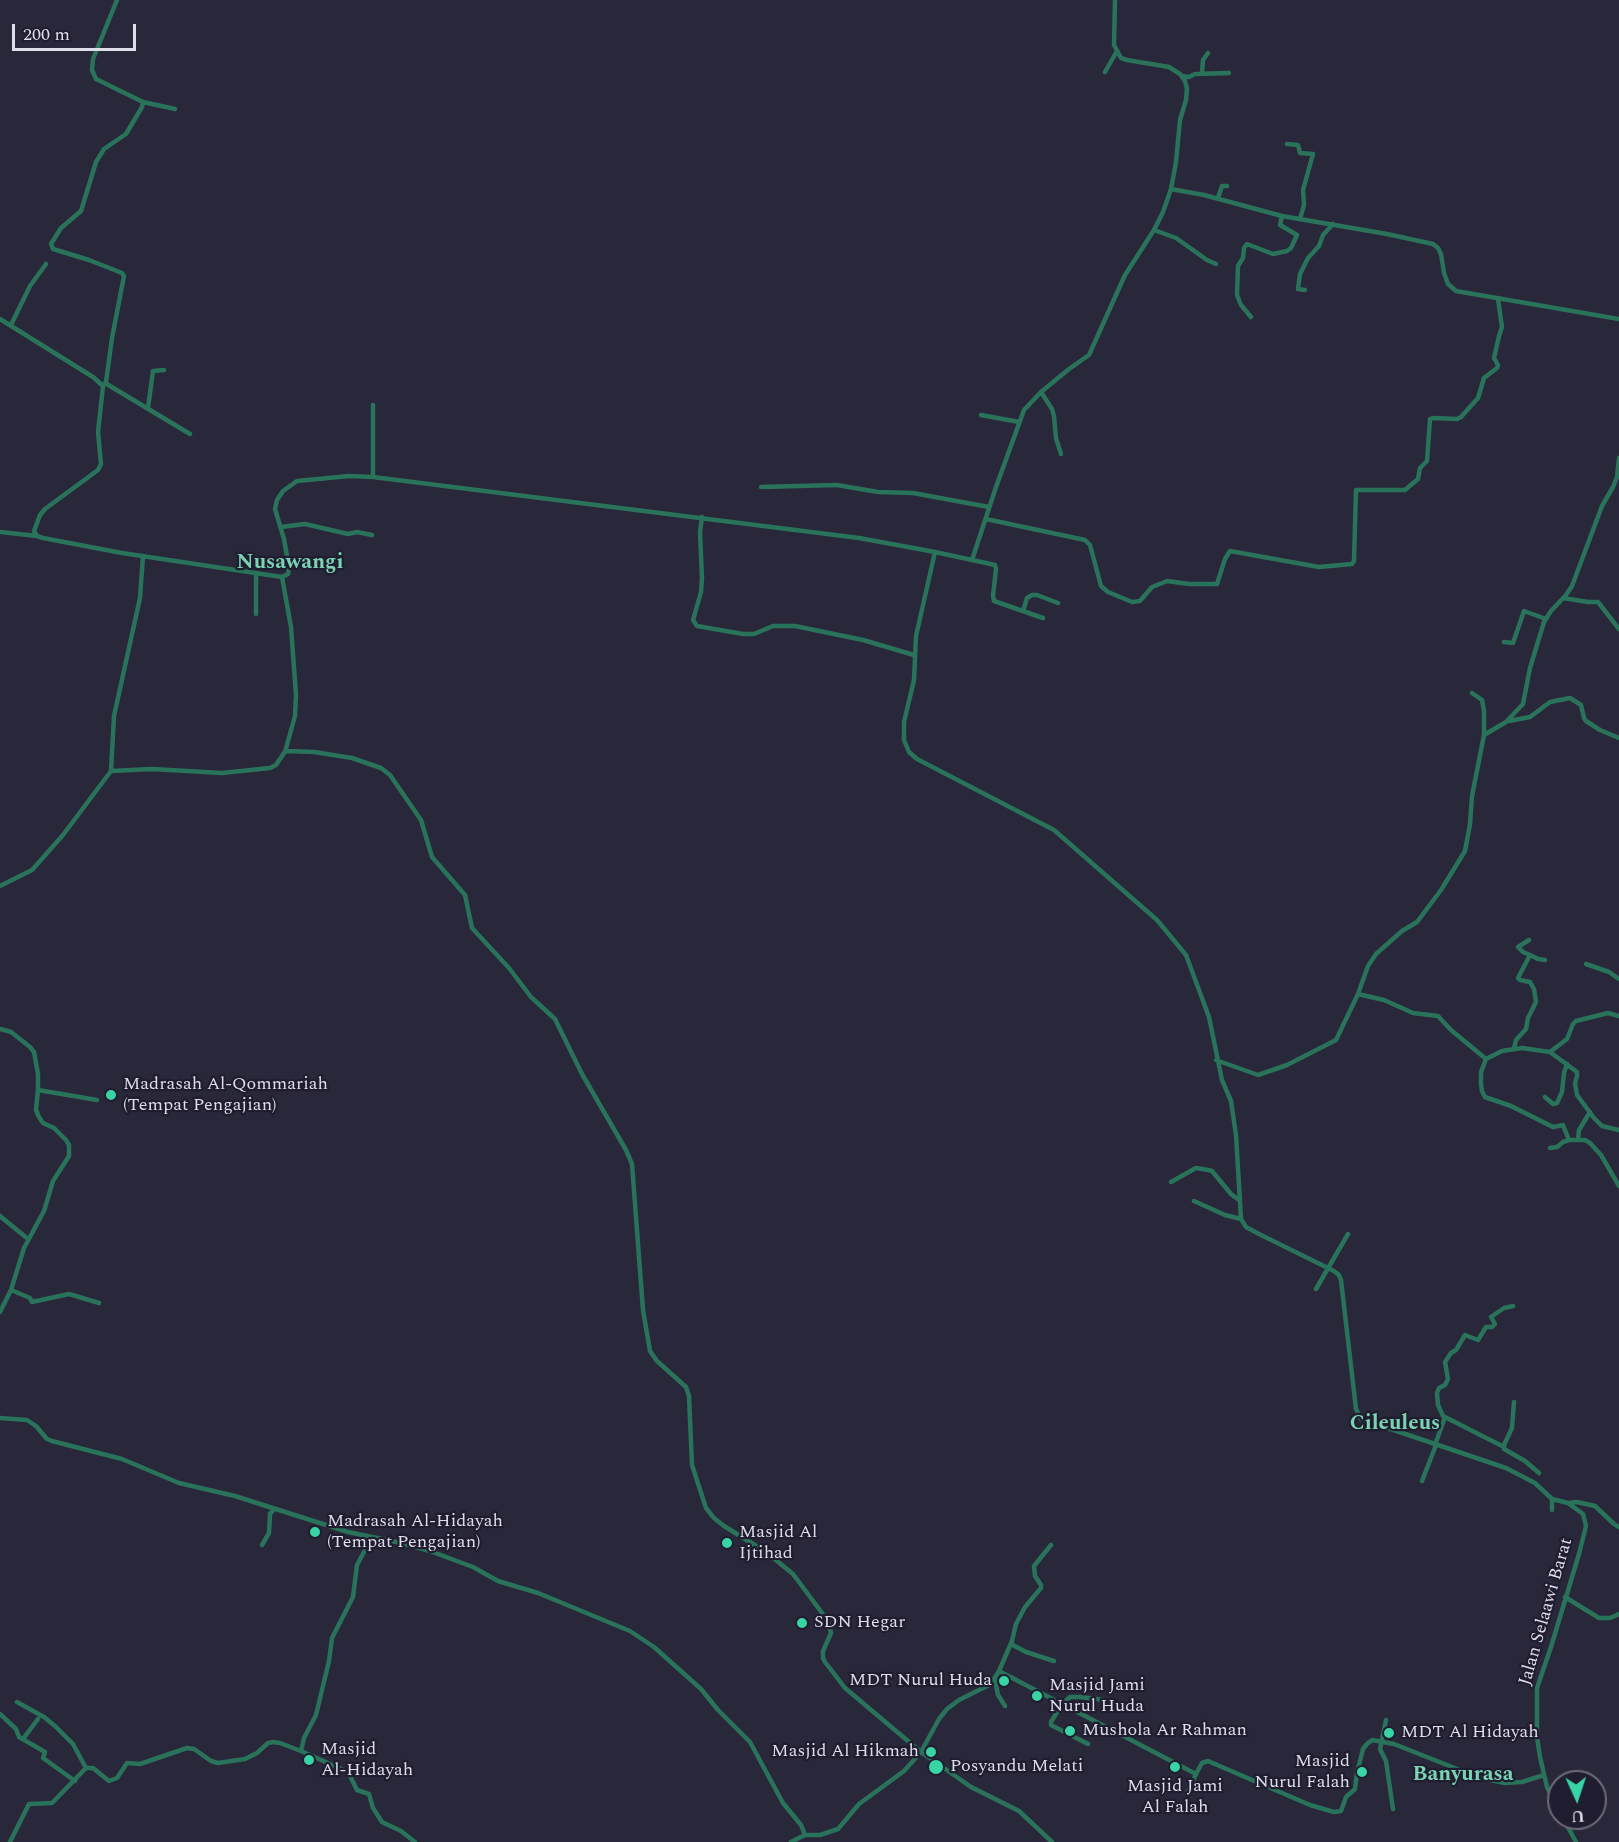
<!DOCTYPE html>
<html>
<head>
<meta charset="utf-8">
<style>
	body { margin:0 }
	#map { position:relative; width:1619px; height:1842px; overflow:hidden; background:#29273a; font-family:Spectral,serif }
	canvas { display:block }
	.north { position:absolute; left:1547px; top:1770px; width:60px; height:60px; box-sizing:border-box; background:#201d30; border:2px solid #6c6a7a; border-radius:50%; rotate:177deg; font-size:16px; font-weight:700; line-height:24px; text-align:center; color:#deddea }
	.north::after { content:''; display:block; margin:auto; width:21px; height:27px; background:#39d4a5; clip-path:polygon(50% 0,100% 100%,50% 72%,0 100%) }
	.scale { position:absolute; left:12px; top:24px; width:124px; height:27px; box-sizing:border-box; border:3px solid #deddea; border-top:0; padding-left:8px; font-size:18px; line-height:21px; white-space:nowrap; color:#deddea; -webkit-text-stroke:4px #201d30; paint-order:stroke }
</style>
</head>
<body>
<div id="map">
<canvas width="1619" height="1842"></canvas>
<div class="north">U</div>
<div class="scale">200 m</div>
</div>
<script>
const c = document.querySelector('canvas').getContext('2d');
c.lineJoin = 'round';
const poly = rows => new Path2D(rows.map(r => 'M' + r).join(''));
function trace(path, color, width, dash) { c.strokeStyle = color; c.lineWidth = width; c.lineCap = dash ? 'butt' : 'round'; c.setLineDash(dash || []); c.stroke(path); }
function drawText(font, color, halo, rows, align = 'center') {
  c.font = font + ' Spectral,serif'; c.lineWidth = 4.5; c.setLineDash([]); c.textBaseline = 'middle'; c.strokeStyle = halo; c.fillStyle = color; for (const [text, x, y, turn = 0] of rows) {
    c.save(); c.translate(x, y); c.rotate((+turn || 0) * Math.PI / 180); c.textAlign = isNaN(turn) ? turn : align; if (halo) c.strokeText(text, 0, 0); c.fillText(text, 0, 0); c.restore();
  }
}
trace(poly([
	[1105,72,1117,51],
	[1202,74,1203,60,1208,53],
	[1182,76,1189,77,1195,74,1229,73],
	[143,102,175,109],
	[1287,144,1298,145,1300,153,1313,154,1303,190,1304,205,1300,219],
	[1171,189,1204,195,1282,216,1387,234,1433,244,1438,248,1441,254,1444,273,1448,284,1456,291,1619,319],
	[1218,198,1222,186,1227,186],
	[1154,230,1176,238,1207,260,1216,264],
	[1305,290,1298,289,1300,274,1308,258,1319,246,1323,235,1333,224],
	[1251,317,1241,305,1237,295,1238,266,1243,258,1244,248,1247,244,1273,254,1287,251,1291,248,1297,235,1280,225,1282,216],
	[0,319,93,377,103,386,98,432,101,464,98,470,45,509,40,515,34,531,37,536,43,538,122,553,282,577,288,574,289,568,284,539,275,509,277,500,283,491,297,481,349,476,373,477,859,538,935,552,916,636,914,680,904,722,904,740,909,752,917,759,1054,830,1157,920,1186,955,1209,1017,1222,1080,1231,1101,1236,1135,1241,1219,1246,1227,1259,1234,1334,1271,1339,1275,1341,1280,1356,1409,1361,1419,1506,1468,1535,1483,1552,1499,1568,1503,1583,1514,1586,1526,1579,1554,1551,1647,1537,1688,1537,1737,1540,1757,1547,1787,1559,1811],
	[11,325,30,286,46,264],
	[105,383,190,434],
	[103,386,106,382,112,338,124,276,122,273,89,260,53,249,51,244,61,228,81,211,96,162,104,149,126,134,142,107,143,102,96,79,92,70,93,59,117,0],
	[1041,392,1052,409,1054,416,1056,438,1061,454],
	[148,408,153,371,164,370],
	[981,415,1019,422],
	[373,477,373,405],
	[761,487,837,485,878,492,913,493,989,507],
	[702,517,700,532,702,578,701,592,693,620,697,626,743,634,754,634,773,626,795,626,863,640,914,655],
	[986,519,1085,540,1090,545,1101,586,1108,592,1132,602,1140,601,1152,587,1167,581,1189,584,1217,584,1225,559,1230,551,1319,567,1352,564,1354,561,1356,490,1405,490,1418,479,1420,468,1427,461,1430,419,1434,418,1457,419,1461,417,1478,398,1484,378,1497,368,1498,365,1494,358,1499,336,1502,327,1498,299],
	[281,527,305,524,348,534,357,532,372,535],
	[0,532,37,536],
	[935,552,972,560,996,487,1024,410,1041,392,1069,369,1089,355,1125,275,1154,230,1163,212,1171,189,1176,162,1180,120,1186,100,1187,89,1185,81,1180,74,1169,67,1127,60,1121,58,1114,45,1115,0],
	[972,560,995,565,996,569,993,596,994,601,1043,618],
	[256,573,256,614],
	[282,577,291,627,296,695,295,716,285,752],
	[1563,598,1588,602,1598,602,1619,629],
	[1023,611,1027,598,1032,595,1037,595,1058,603],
	[1504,642,1513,643,1524,611,1546,619],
	[1472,693,1482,700,1484,711,1484,735],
	[1509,721,1530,717,1550,702,1570,698,1581,705,1584,718,1586,721,1600,730,1619,738],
	[111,771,152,769,222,773,270,768,276,765,284,753,287,751,314,752,352,758,381,768,390,775,421,820,432,857,465,895,472,928,509,968,531,997,555,1019,582,1074,626,1150,632,1164,643,1310,650,1351,657,1361,686,1387,689,1396,692,1465,706,1508,714,1518,724,1526,766,1552,793,1574,825,1617,829,1625,831,1633,823,1651,823,1658,825,1662,845,1688,921,1752,971,1787,1019,1811,1052,1842],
	[0,886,32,870,63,835,111,771,114,716,140,598,143,556],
	[1530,955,1538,959,1545,960],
	[1586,964,1609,972,1619,979],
	[1358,994,1368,966,1376,954,1402,931,1417,922,1441,890,1465,851,1470,824,1472,796,1484,735,1506,722,1523,704,1530,668,1544,622,1551,611,1566,595,1572,586,1602,506,1613,487,1617,477,1619,458],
	[0,1029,11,1032,30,1047,34,1052,38,1074,38,1090,97,1100],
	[1514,1048,1516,1040,1526,1029,1528,1018,1536,1002,1534,989,1530,982,1520,980,1518,978,1530,955,1523,952,1518,947,1529,940],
	[1550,1052,1567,1039,1573,1024,1576,1021,1608,1013,1619,1016],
	[1486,1059,1481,1072,1481,1084,1482,1091,1485,1097,1511,1106,1553,1127,1563,1125,1569,1140],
	[1216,1060,1258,1075,1287,1065,1336,1040,1358,994,1384,1000,1413,1013,1438,1016,1451,1030,1486,1059,1502,1051,1522,1048,1550,1052,1577,1072,1577,1076,1575,1083,1577,1095,1594,1118,1602,1126,1619,1130],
	[1545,1097,1553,1104,1557,1103,1562,1092,1564,1073,1567,1064],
	[1578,1140,1579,1130,1590,1112],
	[1550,1148,1557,1147,1563,1142,1569,1140,1585,1140,1590,1143,1601,1155,1619,1186],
	[1171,1182,1196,1168,1208,1170,1212,1171,1231,1194,1239,1200],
	[1194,1201,1225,1215,1241,1219],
	[0,1216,28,1239],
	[1316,1289,1348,1234],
	[11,1290,30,1298,32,1302,69,1294,99,1303],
	[0,1312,11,1290,24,1248,44,1211,53,1181,69,1156,69,1145,66,1140,54,1128,43,1123,39,1117,36,1110,38,1090],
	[1514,1402,1512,1428,1504,1445,1504,1449,1525,1461,1539,1473],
	[0,1418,27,1420,36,1426,47,1439,52,1441,122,1459,179,1483,235,1496,348,1532,401,1543,430,1551,473,1567,498,1581,538,1593,630,1631,654,1647,701,1689,718,1710,750,1742,783,1803,801,1825,805,1835,791,1842],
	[1435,1445,1445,1417],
	[1504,1447,1443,1416,1438,1405,1437,1393,1439,1388,1445,1385,1448,1379,1445,1362,1451,1353,1456,1350,1465,1335,1478,1340,1486,1327,1492,1327,1495,1324,1491,1317,1504,1308,1513,1306],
	[1422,1481,1436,1445],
	[1568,1503,1577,1502,1595,1506,1614,1524,1619,1527],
	[1552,1510,1552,1499],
	[262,1545,269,1533,270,1514,274,1509],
	[1565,1597,1599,1618,1610,1618,1619,1614],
	[1011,1644,1026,1652,1054,1661],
	[999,1671,1012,1641,1016,1624,1025,1607,1041,1588,1041,1585,1035,1576,1034,1566,1051,1545],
	[995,1680,998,1695,1005,1706],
	[17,1702,44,1717,55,1726,73,1744,86,1768],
	[0,1714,16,1729,19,1737,45,1752,43,1758,75,1781],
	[1386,1720,1380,1749,1386,1761,1393,1809],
	[23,1739,38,1719],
	[1088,1744,1051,1725,1051,1722,1062,1704,1070,1697,1080,1697,1104,1700],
	[301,1751,348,1772,357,1790,369,1794,373,1808,382,1822,401,1831,415,1842],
	[1187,1794,1196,1774],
	[1563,1818,1576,1842],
	[805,1835,820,1835,838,1829,859,1804,904,1771,921,1752,939,1719,947,1709,959,1700,991,1684,999,1671,1196,1774,1202,1763,1208,1761,1310,1805,1334,1812,1341,1811,1346,1797,1355,1789,1357,1773,1363,1749,1367,1744,1372,1740,1394,1744,1480,1778,1505,1783,1522,1782,1544,1775],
	[10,1842,29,1804,52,1803,86,1768,93,1768,109,1781,117,1778,127,1763,140,1764,187,1748,194,1749,211,1761,218,1763,245,1759,257,1753,268,1743,273,1742,280,1743,301,1751,304,1738,316,1715,329,1661,332,1638,353,1597,357,1565,372,1537]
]), '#29735a', 4.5);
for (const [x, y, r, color] of [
	[111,1095,6,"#39d4a5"],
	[315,1532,6,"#39d4a5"],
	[727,1543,6,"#39d4a5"],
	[802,1623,6,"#39d4a5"],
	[1004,1681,6,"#39d4a5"],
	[1037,1696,6,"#39d4a5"],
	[1070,1731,6,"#39d4a5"],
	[1389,1733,6,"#39d4a5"],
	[931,1752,6,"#39d4a5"],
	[309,1760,6,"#39d4a5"],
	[936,1767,8,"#39d4a5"],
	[1175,1767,6,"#39d4a5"],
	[1362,1772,6,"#39d4a5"]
]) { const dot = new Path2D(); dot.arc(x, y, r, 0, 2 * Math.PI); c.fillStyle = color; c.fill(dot); trace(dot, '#201d30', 2); }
drawText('18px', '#deddea', '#201d30', [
	["Madrasah Al-Qommariah",123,1085],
	["(Tempat Pengajian)",123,1106],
	["Madrasah Al-Hidayah",327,1522],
	["(Tempat Pengajian)",327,1543],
	["Masjid Al",739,1533],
	["Ijtihad",739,1554],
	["SDN Hegar",814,1623],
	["MDT Nurul Huda",992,1681,"right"],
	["Masjid Jami",1049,1686],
	["Nurul Huda",1049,1707],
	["Mushola Ar Rahman",1082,1731],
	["MDT Al Hidayah",1401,1733],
	["Masjid",321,1750],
	["Al-Hidayah",321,1771],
	["Masjid Al Hikmah",919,1752,"right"],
	["Masjid",1350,1762,"right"],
	["Nurul Falah",1350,1783,"right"],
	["Posyandu Melati",950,1767],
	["Masjid Jami",1175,1787,"center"],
	["Al Falah",1175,1808,"center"]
], 'left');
drawText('18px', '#deddea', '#201d30', [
	["Jalan Selaawi Barat",1547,1612,-74]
]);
drawText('bold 21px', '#7ad4b3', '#201d30', [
	["Nusawangi",290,564],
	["Cileuleus",1395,1425],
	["Banyurasa",1463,1776]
]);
</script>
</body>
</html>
